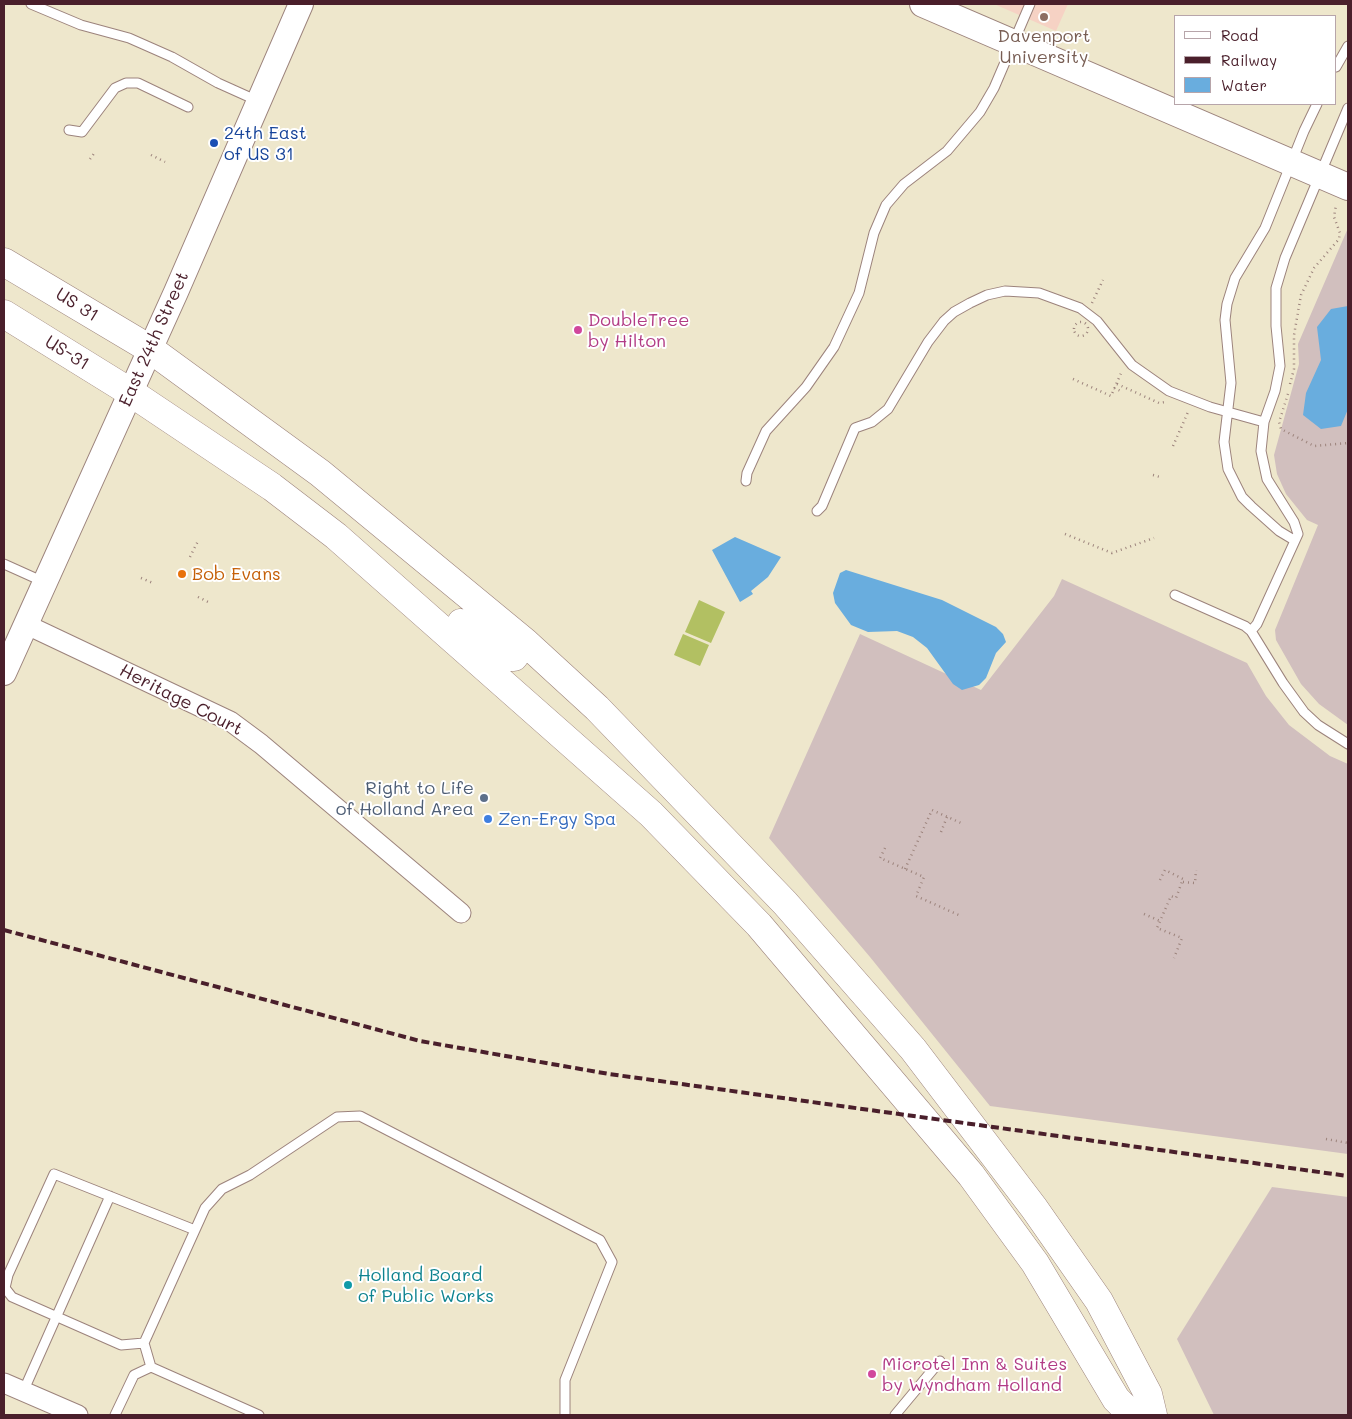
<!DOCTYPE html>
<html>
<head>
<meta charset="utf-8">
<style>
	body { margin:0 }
	#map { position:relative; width:1352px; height:1419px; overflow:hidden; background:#eee7cc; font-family:Mali,sans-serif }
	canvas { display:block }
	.frame { position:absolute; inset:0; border:5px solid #4a1f2b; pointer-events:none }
	.legend { position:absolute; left:1174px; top:15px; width:162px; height:90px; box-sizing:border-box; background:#fff; border:1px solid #b7a5aa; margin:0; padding:6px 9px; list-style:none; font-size:15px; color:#4a1f2b }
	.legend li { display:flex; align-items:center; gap:10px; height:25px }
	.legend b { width:25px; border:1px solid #b7a5aa }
</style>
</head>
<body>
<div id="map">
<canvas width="1352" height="1419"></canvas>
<div class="frame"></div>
<ul class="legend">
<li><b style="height:6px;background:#fff"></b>Road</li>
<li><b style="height:6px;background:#4a1f2b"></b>Railway</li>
<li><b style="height:14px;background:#69adde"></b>Water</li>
</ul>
</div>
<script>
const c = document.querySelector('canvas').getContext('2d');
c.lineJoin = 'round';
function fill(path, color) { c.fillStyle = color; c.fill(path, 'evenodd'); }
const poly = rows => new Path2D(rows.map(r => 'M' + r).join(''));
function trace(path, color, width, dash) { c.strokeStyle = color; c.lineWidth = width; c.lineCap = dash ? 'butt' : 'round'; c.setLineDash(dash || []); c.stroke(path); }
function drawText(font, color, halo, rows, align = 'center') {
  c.font = font + ' Mali,sans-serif'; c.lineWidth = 4; c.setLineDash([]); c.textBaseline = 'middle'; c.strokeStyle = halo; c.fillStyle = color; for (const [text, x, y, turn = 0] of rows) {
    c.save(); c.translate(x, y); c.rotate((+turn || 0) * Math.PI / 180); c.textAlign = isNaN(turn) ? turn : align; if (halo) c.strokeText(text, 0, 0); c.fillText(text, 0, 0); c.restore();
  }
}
fill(poly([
	[994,4,1068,4,1056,31]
]), '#f6d2c4');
fill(poly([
	[1348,228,1348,725,1319,704,1301,684,1276,640,1275,630,1318,525,1307,520,1286,494,1277,474,1274,455,1299,364,1298,344],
	[1062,579,1247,663,1266,696,1289,725,1330,756,1348,764,1348,1154,990,1106,870,957,769,838,860,634,981,690,1054,596],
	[1272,1187,1348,1197,1348,1415,1214,1415,1177,1339]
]), '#d1bfbe');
fill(poly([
	[699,600,725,612,711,643,685,632],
	[683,634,709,645,700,666,674,655]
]), '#b2c062');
fill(poly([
	[1348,306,1348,409,1341,426,1321,429,1303,415,1306,393,1321,360,1317,327,1331,309],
	[735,537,781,557,768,577,751,591,753,594,740,602,712,550],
	[846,570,942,600,996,627,1003,634,1006,642,996,653,986,678,979,685,962,690,953,684,927,648,913,637,897,631,868,632,851,625,835,603,833,593,840,573]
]), '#69adde');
const service = poly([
	[31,4,81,25,129,38,172,57,218,83,258,101],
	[1336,67,1348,46],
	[69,130,82,132,115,88,126,83,138,83,188,107],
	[746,481,747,473,766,431,806,387,834,347,859,293,874,233,886,205,904,184,947,151,980,112,994,88,1030,4],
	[817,511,822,506,855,428,872,422,888,409,928,342,944,321,954,312,970,303,987,295,1005,291,1039,293,1080,308,1097,321,1132,365,1169,391,1210,407,1264,422],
	[1294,540,1279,531,1251,506,1242,497,1228,469,1224,442,1231,383,1225,320,1227,304,1235,278,1265,228,1304,131,1317,104],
	[4,564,44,582],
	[1175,595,1245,626,1251,631,1283,683,1304,712,1318,725,1348,744],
	[1251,631,1257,624,1298,534,1294,522,1267,479,1261,451,1264,422,1275,391,1280,366,1276,326,1276,288,1285,258,1348,108],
	[144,1343,121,1345,12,1297,5,1288,8,1275,54,1174,195,1230],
	[23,1392,110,1196],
	[115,1415,134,1375,151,1367],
	[259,1415,151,1367,144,1343,205,1208,222,1189,250,1175,337,1117,360,1116,600,1240,612,1262,565,1380,565,1415],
	[895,1415,940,1361]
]);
const minor = poly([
	[25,624,230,721,261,744,461,913],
	[4,1383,78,1415]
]);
const tertiary = poly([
	[4,673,176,292,301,4]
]);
const secondary = poly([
	[923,4,1348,187]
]);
const trunk = poly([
	[4,262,150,349,320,473,525,642,597,708,785,903,913,1049,1034,1208,1099,1301,1148,1394,1153,1415],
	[4,314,130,392,272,487,336,536,651,814,759,925,971,1175,1035,1263,1116,1399,1132,1415],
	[461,623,505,657,514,657,525,642]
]);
trace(service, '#9c837c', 11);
trace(minor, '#9c837c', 21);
trace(tertiary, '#9c837c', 26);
trace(secondary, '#9c837c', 28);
trace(trunk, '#9c837c', 29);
trace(poly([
	[151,155,165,162],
	[90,159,95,152],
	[1092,303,1103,280],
	'1074 329a7 7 0 1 1 14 0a7 7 0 1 1-14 0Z',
	[1073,379,1111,396,1122,371],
	[1117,384,1159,403,1165,402],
	[1290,384,1294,369,1294,335,1301,295,1314,268,1339,239,1340,233,1334,217,1336,205],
	[1114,388,1123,392],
	[1288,394,1279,422,1281,429,1314,446,1348,443],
	[1173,446,1188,412],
	[1153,475,1160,477],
	[1065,534,1112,553,1154,538],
	[190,557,198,541],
	[141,578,153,583],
	[198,597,208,602],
	[941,832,947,817],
	[885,848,880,858,924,877,916,896,961,916],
	[905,869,932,810,961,823],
	[1160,880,1165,870,1183,879,1176,898,1171,896,1157,928,1182,938,1174,958],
	[1183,882,1195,883,1196,870],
	[1144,914,1160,921],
	[1326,1139,1348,1143]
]), '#9c837c', 2.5, [1, 4]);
trace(service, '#fff', 9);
trace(minor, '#fff', 19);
trace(tertiary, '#fff', 24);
trace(secondary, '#fff', 26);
trace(trunk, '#fff', 28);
trace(poly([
	[4,930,420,1041,609,1074,1348,1176]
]), '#4a1f2b', 4, [8, 4]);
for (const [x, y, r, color] of [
	[1044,17,5,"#8d6e63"],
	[214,143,5,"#1a4fb4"],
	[578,330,5,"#d1479c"],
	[182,574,5,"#e8710a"],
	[484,798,5,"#5c6f8a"],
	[488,819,5,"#3f7fe0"],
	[348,1285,5,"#0f9aa8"],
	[872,1374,5,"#d1479c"]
]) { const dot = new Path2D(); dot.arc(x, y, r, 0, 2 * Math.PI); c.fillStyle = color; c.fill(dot); trace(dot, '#fff', 2); }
drawText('18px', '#785e54', '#fff', [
	["Davenport",1044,36],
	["University",1044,57]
]);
drawText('18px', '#164399', '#fff', [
	["24th East",224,133],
	["of US 31",224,154]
], 'left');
drawText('18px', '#4a1f2b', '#fff', [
	["US 31",77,305,32],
	["East 24th Street",154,339,-66],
	["US-31",67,353,32],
	["Heritage Court",181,700,27]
]);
drawText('18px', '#b23c85', '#fff', [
	["DoubleTree",588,320],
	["by Hilton",588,341],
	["Microtel Inn & Suites",882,1364],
	["by Wyndham Holland",882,1385]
], 'left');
drawText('18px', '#c56008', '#fff', [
	["Bob Evans",192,574]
], 'left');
drawText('18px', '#4e5e75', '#fff', [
	["Right to Life",474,788],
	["of Holland Area",474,809]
], 'right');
drawText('18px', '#366cbe', '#fff', [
	["Zen-Ergy Spa",498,819]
], 'left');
drawText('18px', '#0d838f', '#fff', [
	["Holland Board",358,1275],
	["of Public Works",358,1296]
], 'left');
</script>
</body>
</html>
